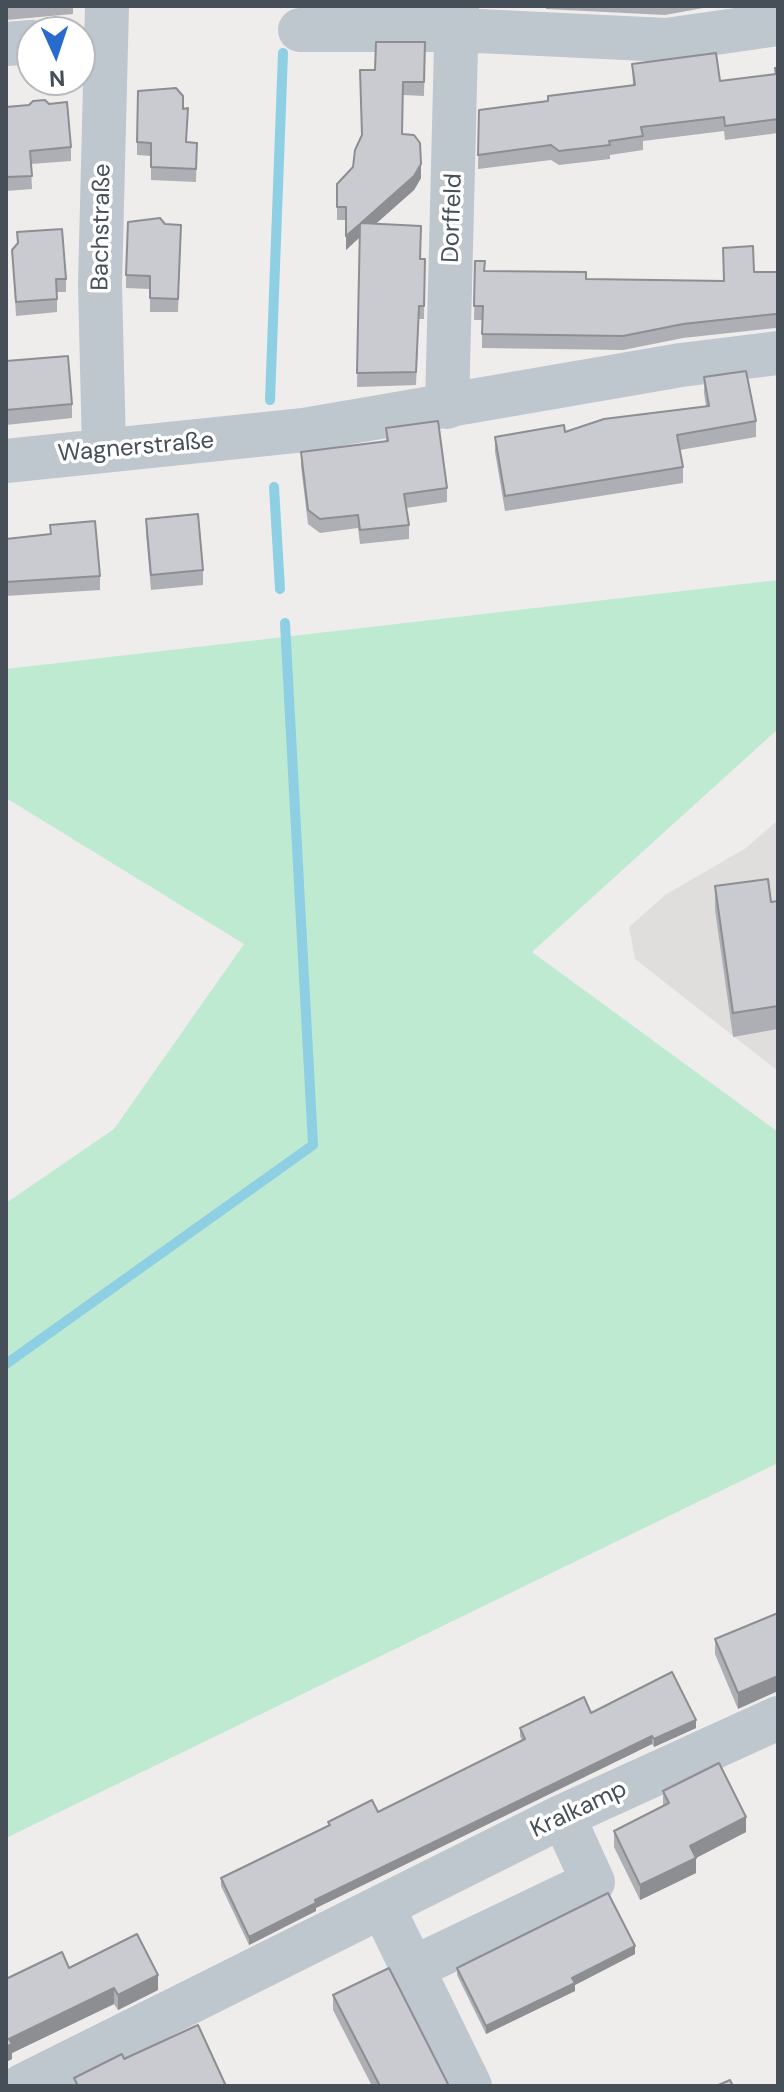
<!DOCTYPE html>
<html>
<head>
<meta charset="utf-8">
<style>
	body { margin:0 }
	#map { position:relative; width:784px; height:2092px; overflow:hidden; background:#efecec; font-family:"DM Sans",sans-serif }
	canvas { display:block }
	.frame { position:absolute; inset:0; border:8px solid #464f58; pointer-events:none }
	.north { position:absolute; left:16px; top:16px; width:80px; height:80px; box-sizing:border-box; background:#fff; border:2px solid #b5b9bc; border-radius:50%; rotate:177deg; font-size:22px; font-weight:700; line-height:32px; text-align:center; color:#464f58 }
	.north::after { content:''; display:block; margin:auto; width:28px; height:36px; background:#286bce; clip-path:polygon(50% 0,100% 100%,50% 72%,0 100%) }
</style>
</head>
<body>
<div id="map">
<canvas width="784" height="2092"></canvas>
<div class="frame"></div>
<div class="north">N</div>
</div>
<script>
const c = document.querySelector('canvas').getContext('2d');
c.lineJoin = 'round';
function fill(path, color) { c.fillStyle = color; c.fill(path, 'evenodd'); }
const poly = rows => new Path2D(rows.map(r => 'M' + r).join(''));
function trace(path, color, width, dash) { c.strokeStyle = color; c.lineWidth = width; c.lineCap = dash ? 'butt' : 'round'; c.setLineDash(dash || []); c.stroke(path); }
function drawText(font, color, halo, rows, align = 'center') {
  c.font = font + ' "DM Sans",sans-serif'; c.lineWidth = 7; c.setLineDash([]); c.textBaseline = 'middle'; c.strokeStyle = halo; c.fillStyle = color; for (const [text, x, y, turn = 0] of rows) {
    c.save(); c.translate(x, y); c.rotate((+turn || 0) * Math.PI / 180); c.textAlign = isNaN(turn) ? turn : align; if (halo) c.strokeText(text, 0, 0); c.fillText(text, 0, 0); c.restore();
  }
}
fill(poly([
	[778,820,778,1071,635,959,629,927,665,895,746,848]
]), '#e0dedd');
fill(poly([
	[778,580,778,729,532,952,778,1132,778,1463,6,1838,6,1203,114,1129,244,944,6,798,6,669]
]), '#bdead0');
trace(poly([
	[270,400,283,53],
	[274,487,280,589],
	[6,1364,313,1145,285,623]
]), '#8ecfe3', 10);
trace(poly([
	[300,30,458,30,666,40,778,24],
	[6,44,32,42],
	[447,407,457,6],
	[104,449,100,284,107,6],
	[6,461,304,430,681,365,778,353],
	[382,1906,470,2086],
	[413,1968,593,1882,563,1816],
	[22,2086,563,1816,778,1718]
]), '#bec6ce', 44);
fill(poly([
	[6,6,73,6,73,14,6,20],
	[546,6,714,6,665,15,546,9],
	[425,42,424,96,403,95,402,134,421,178,414,190,375,224,421,259,425,259,424,319,419,319,416,385,357,387,360,237,346,250,346,220,337,220,337,184,353,167,362,136,375,70],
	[632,64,720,81,775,74,775,68,778,68,778,133,725,140,724,131,643,141,643,150,610,155,610,159,559,165,551,160,478,169,479,110,548,101,633,86],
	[6,107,71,147,71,161,31,164,32,189,6,191],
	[183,109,187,142,197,143,196,182,151,180,151,156,137,155,137,142],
	[165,224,181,225,178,312,150,312,150,289,126,288,126,275],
	[17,232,66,279,66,292,57,292,57,312,16,316,12,250,17,244],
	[475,261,484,271,586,279,723,281,754,272,778,272,778,329,775,328,683,338,623,350,482,348,482,320,474,320],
	[6,361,72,404,72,418,6,425],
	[704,377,756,421,756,437,680,450,683,467,683,483,505,511,495,452,495,437,565,432,706,406,704,393],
	[386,428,447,488,447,502,406,508,409,525,409,539,360,544,358,528,320,533,308,524,301,466,301,452,386,441],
	[146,519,203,570,203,585,151,590,146,533],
	[50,525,100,576,100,590,6,596,6,539,50,534],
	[715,886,771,902,778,901,778,1029,733,1037,715,910],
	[778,1613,738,1709,715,1654,715,1639],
	[591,1713,696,1728,654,1747,652,1744,316,1908,316,1911,249,1945,221,1886,221,1878,328,1826,328,1822,378,1812,522,1741,520,1736,520,1728],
	[663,1791,746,1832,696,1858,696,1873,640,1900,614,1847,614,1831,663,1806],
	[635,1954,575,1985,575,1991,486,2034,457,1975,457,1968],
	[69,1968,158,1990,118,2010,114,2004,12,2053,12,2059,6,2062,6,1979],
	[333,1995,449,2086,372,2086,333,2010]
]), '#aeafb4');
fill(poly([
	[421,164,421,178,414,190,361,237,361,223],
	[360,224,360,237,346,250,346,236],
	[778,1676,778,1691,738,1709,738,1693],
	[696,1720,696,1728,654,1747,654,1739],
	[652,1736,652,1744,316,1908,316,1911,249,1945,249,1937,315,1900],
	[746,1817,746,1832,694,1859,696,1858,696,1873,640,1900,640,1885,690,1846],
	[635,1946,635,1954,575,1985,575,1991,486,2034,486,2026,572,1978],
	[158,1975,158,1990,118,2010,118,1995],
	[114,1988,114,2004,12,2053,12,2059,6,2062,6,2047,9,2039]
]), '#8d8e92');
const building = poly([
	[376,42,425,42,424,82,403,82,402,134,414,135,420,143,421,164,414,176,361,223,421,226,420,259,425,259,424,306,419,306,416,372,357,373,360,224,346,236,346,207,337,207,337,184,353,167,355,150,362,135,360,70,375,70,376,42],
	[716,53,720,81,776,74,775,68,778,68,778,119,725,126,724,117,641,127,643,136,609,141,610,145,559,151,551,145,478,155,479,110,548,101,548,96,635,85,632,64,716,53],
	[176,88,183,96,183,109,188,108,186,142,197,143,196,169,151,167,151,143,137,142,138,91,176,88],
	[45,100,49,104,67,102,71,147,30,151,32,176,6,177,6,107,29,105,33,101,45,100],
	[160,218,165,224,181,225,178,299,150,298,150,276,126,275,128,222,160,218],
	[62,229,66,279,56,279,57,299,16,302,12,250,18,243,17,232,62,229],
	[753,246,754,272,778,272,778,315,775,314,683,324,623,336,482,334,483,306,474,306,475,261,485,261,484,271,586,272,586,279,724,281,723,248,753,246],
	[68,356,72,404,6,410,6,361,68,356],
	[746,371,756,421,677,435,683,467,505,496,495,437,564,425,565,432,604,419,709,406,704,377,746,371],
	[438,421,447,488,404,494,409,525,360,530,358,515,320,519,308,510,301,452,388,441,386,428,438,421],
	[198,514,203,570,151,575,146,519,198,514],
	[95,521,100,576,6,582,6,539,51,534,50,525,95,521],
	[768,879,771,902,778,901,778,1006,733,1013,715,886,768,879],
	[778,1613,778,1676,738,1693,715,1639,778,1613],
	[672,1672,696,1720,654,1739,652,1736,315,1900,316,1903,249,1937,221,1878,330,1825,328,1822,372,1800,378,1812,525,1739,520,1728,584,1697,591,1713,672,1672],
	[719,1763,746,1817,690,1846,696,1858,640,1885,614,1831,669,1803,663,1791,719,1763],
	[608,1893,635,1946,572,1978,575,1983,486,2026,457,1968,608,1893],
	[137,1934,158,1975,118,1995,114,1988,9,2039,12,2044,6,2047,6,1979,62,1952,69,1968,137,1934],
	[389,1968,449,2086,380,2086,333,1995,389,1968],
	[198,2025,226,2086,78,2086,74,2078,122,2054,124,2059,198,2025],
	[730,2080,733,2086,716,2086,730,2080]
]);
fill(building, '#cacbd1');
trace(building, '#8d8e92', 2);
drawText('24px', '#464f58', '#fff', [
	["Dorffeld",453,218,-88],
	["Bachstraße",102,227,-89],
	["Wagnerstraße",136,448,-5],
	["Kralkamp",579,1810,-25]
]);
</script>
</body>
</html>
